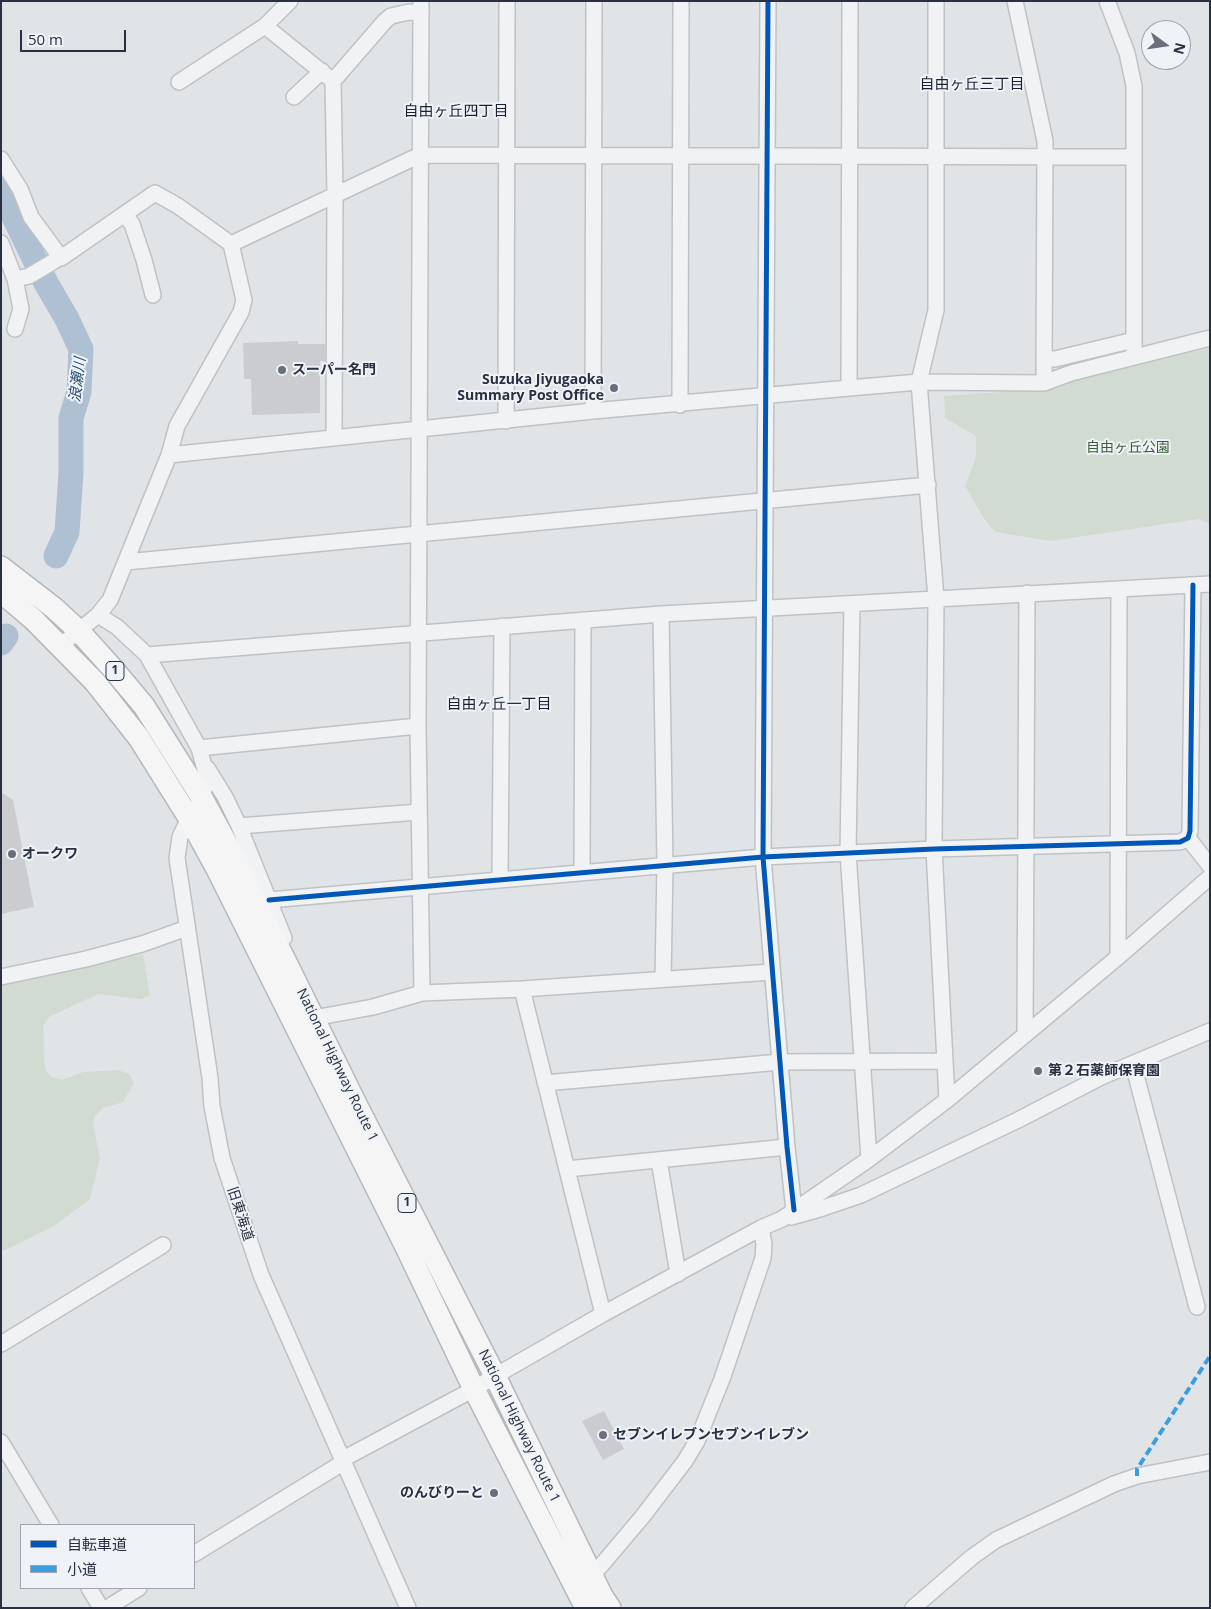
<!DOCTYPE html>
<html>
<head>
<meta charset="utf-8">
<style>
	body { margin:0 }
	#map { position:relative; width:1211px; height:1609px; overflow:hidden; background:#e1e4e7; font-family:"Open Sans","Noto Sans JP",sans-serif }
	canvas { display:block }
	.frame { position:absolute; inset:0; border:2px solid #283041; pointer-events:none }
	.legend { position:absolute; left:20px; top:1524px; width:175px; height:65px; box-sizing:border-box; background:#eff2f6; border:1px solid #9fa4ae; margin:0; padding:6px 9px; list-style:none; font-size:15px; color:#283041 }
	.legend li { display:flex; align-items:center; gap:10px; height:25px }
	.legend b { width:25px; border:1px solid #9fa4ae }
	.north { position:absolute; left:1141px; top:20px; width:50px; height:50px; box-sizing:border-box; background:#eff2f6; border:1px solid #9fa4ae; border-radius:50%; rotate:104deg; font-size:14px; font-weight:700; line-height:20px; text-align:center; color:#283041 }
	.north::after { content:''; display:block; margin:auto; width:18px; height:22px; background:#696f7b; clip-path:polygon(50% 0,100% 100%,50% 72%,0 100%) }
	.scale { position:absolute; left:20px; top:30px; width:106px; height:22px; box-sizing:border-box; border:2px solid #283041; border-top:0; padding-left:6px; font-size:15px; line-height:18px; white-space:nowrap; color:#283041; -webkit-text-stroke:4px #eff2f6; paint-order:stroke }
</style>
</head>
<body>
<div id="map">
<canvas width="1211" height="1609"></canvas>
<div class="frame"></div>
<ul class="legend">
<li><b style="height:6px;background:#0057b8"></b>自転車道</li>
<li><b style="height:6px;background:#3d9de3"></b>小道</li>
</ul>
<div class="north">N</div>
<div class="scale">50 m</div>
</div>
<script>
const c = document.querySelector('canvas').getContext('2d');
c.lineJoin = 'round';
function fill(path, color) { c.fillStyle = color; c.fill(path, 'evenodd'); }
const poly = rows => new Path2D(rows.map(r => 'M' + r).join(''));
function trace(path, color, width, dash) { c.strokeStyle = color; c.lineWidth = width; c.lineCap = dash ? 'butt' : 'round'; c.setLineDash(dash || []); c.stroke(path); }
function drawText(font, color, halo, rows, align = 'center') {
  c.font = font + ' "Open Sans","Noto Sans JP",sans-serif'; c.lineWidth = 4; c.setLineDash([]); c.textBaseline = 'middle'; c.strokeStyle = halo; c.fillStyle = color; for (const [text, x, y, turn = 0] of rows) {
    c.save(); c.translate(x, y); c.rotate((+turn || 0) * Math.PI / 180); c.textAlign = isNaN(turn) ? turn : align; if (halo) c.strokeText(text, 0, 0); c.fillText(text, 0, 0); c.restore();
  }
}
fill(poly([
	[1210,348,1210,524,1199,519,1051,541,995,532,983,517,965,486,976,457,976,436,945,418,944,396,1043,389,1069,379],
	[143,954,150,996,140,999,98,994,49,1017,43,1026,45,1069,51,1077,62,1080,83,1072,118,1070,129,1074,134,1083,123,1102,103,1108,95,1116,93,1125,100,1158,90,1199,54,1226,1,1252,1,984]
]), '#d2dbd2');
trace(poly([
	[1,190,46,283,67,319,81,349,79,392,71,418,71,473,67,532,56,556],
	[1,643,6,636]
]), '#afc0d3', 25);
fill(poly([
	[298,341,298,344,325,344,325,361,320,361,320,413,252,415,251,379,244,379,243,343],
	[1,792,13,800,34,907,1,914],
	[604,1411,624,1449,603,1460,582,1421]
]), '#cacccf');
const minor = poly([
	[290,1,265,26,333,81,335,194,334,438],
	[421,1,418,726,422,993],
	[768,1,763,857,787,1147,794,1210],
	[936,1,936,310,919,382,936,599,934,849,947,1100],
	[1015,1,1045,141,1044,383],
	[1107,1,1127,53,1134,86,1134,357],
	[333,81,385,21,391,16,409,12,421,13],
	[179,82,265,26],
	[294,97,322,71],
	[1,159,20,189,31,217,61,258,155,193,178,206,231,244,244,300,241,312,177,426,169,455,110,600,98,615,60,646],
	[124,214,132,224,144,260,153,295],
	[1,243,15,279,29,276,61,257],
	[231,244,420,155,1134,157],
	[15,279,21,309,15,329],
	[1044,359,1055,359,1134,340],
	[849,388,850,1],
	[680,405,681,1],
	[593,411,594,1],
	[506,421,507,1],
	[169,455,593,411,849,388,919,382,1044,383,1071,373,1210,338],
	[126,562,928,485],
	[852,604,848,853,869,1159],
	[661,614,665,865,663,979],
	[98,615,117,627,147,655,661,614,1210,584],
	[147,655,199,748,207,777,202,798,189,818,180,837,177,858,210,1078,212,1106,222,1158,261,1275,408,1608],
	[199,748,418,726],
	[207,768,225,797,239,826,284,938],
	[239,826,419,812],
	[1188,838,1210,866],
	[582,872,583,620],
	[500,879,502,626],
	[269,900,763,857,934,849,1180,842,1188,838,1190,831,1193,585],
	[1118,957,1119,589],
	[1,977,86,959,142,944,187,928],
	[522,989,603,1314],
	[314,1018,373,1007,422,993,522,989,772,972],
	[1025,1034,1027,593],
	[1133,1064,1197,1307],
	[545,1083,780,1062,945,1061],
	[659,1160,678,1274],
	[567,1169,787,1147],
	[791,1217,823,1208,861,1195,1018,1120,1101,1077,1210,1031],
	[1,1344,163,1245],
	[1,1442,51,1525],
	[343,1459,474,1389,495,1376,603,1314,761,1228,782,1219,869,1159,947,1100,1118,957,1210,877],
	[194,1554,344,1462],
	[588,1581,643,1516,685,1461,697,1441,722,1379,763,1258,764,1244,761,1228],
	[89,1588,101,1608],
	[107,1608,139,1588],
	[913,1608,972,1557,996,1540,1114,1484,1137,1476,1210,1462]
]);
const highway = poly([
	[1,567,54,608,78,630,113,669,144,706,202,798,235,859,356,1104,495,1376,602,1596,610,1608],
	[1,592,33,619,95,682,139,738,189,818,217,869,406,1247,474,1389,586,1608]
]);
trace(minor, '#bfc2c5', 18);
trace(highway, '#b4b7bc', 24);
trace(minor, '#f1f2f3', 15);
trace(highway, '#f5f5f6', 21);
trace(poly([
	[1137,1476,1137,1469,1210,1356]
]), '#3d9de3', 4, [8, 4]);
trace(poly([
	[768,1,763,857,787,1147,794,1210],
	[269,900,763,857,934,849,1180,842,1188,838,1190,831,1193,585]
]), '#0057b8', 5);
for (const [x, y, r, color] of [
	[282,370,5,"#696f7b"],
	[614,388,5,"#696f7b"],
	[12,854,5,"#696f7b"],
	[1038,1071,5,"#696f7b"],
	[603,1435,5,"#696f7b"],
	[494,1493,5,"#696f7b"]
]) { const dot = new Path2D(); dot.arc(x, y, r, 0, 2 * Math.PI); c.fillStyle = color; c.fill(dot); trace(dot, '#eff2f6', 2); }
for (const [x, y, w] of [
	[115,671,18],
	[407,1203,18]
]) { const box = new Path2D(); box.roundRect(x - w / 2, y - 9.5, w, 19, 4); c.fillStyle = '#eff2f6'; c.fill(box); trace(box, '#283041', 1); }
drawText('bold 12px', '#283041', null, [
	["1",115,671],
	["1",407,1203]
]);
drawText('bold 14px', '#283041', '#eff2f6', [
	["スーパー名門",292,370],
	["Suzuka Jiyugaoka",604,380,"right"],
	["Summary Post Office",604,396,"right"],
	["オークワ",22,854],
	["第２石薬師保育園",1048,1071],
	["セブンイレブンセブンイレブン",613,1435],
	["のんびりーと",484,1493,"right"]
], 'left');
drawText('14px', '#3c5d35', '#eff2f6', [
	["自由ヶ丘公園",1128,448]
]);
drawText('14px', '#283041', '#eff2f6', [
	["National Highway Route 1",337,1065,64],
	["旧東海道",240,1214,72],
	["National Highway Route 1",519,1426,64]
]);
drawText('15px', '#1a2231', '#eff2f6', [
	["自由ヶ丘三丁目",972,85],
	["自由ヶ丘四丁目",456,112],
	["自由ヶ丘一丁目",499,705]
]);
drawText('italic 15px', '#314e75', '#eff2f6', [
	["浪瀬川",78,380,-83]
]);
</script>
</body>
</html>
